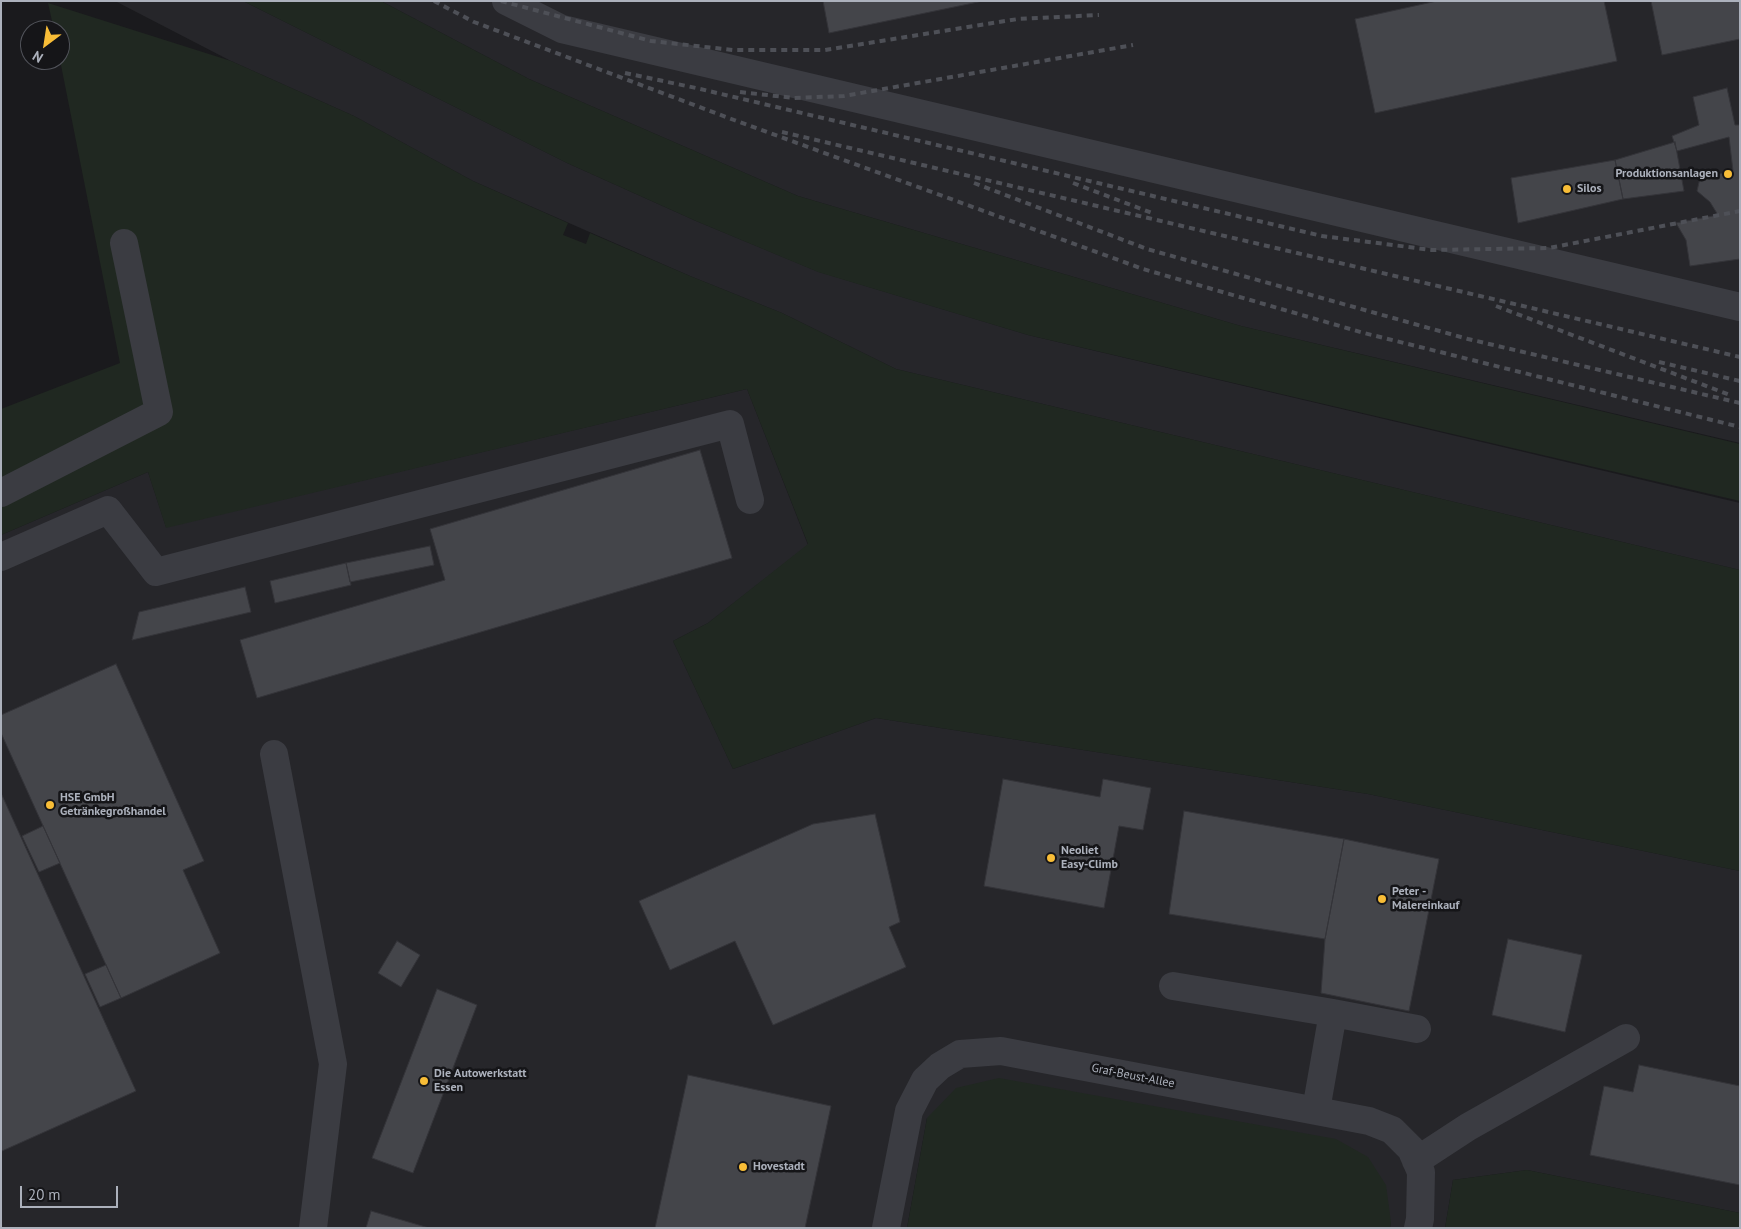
<!DOCTYPE html>
<html>
<head>
<meta charset="utf-8">
<style>
	body { margin:0 }
	#map { position:relative; width:1741px; height:1229px; overflow:hidden; background:#1a1a1d; font-family:"PT Sans",sans-serif }
	canvas { display:block }
	.frame { position:absolute; inset:0; border:2px solid #acb1bc; pointer-events:none }
	.north { position:absolute; left:20px; top:20px; width:50px; height:50px; box-sizing:border-box; background:#151518; border:1px solid #51535a; border-radius:50%; rotate:211deg; font-size:14px; font-weight:700; line-height:20px; text-align:center; color:#acb1bc }
	.north::after { content:''; display:block; margin:auto; width:18px; height:22px; background:#f8bd37; clip-path:polygon(50% 0,100% 100%,50% 72%,0 100%) }
	.scale { position:absolute; left:20px; top:1186px; width:98px; height:22px; box-sizing:border-box; border:2px solid #acb1bc; border-top:0; padding-left:6px; font-size:15px; line-height:18px; white-space:nowrap; color:#acb1bc; -webkit-text-stroke:4px #151518; paint-order:stroke }
</style>
</head>
<body>
<div id="map">
<canvas width="1741" height="1229"></canvas>
<div class="frame"></div>
<div class="north">N</div>
<div class="scale">20 m</div>
</div>
<script>
const c = document.querySelector('canvas').getContext('2d');
c.lineJoin = 'round';
function fill(path, color) { c.fillStyle = color; c.fill(path, 'evenodd'); }
const poly = rows => new Path2D(rows.map(r => 'M' + r).join(''));
function trace(path, color, width, dash) { c.strokeStyle = color; c.lineWidth = width; c.lineCap = dash ? 'butt' : 'round'; c.setLineDash(dash || []); c.stroke(path); }
function drawText(font, color, halo, rows, align = 'center') {
  c.font = font + ' "PT Sans",sans-serif'; c.lineWidth = 5; c.setLineDash([]); c.textBaseline = 'middle'; c.strokeStyle = halo; c.fillStyle = color; for (const [text, x, y, turn = 0] of rows) {
    c.save(); c.translate(x, y); c.rotate((+turn || 0) * Math.PI / 180); c.textAlign = isNaN(turn) ? turn : align; if (halo) c.strokeText(text, 0, 0); c.fillText(text, 0, 0); c.restore();
  }
}
fill(poly([
	[115,1,243,1,567,163,696,221,819,272,1028,335,1740,503,1740,570,896,369,782,313,690,276,473,181,354,116,231,61],
	[381,1,1740,1,1740,443,1241,326,798,196,529,79],
	[747,389,808,545,708,623,673,641,733,769,876,718,1368,794,1740,871,1740,1213,1527,1170,1453,1180,1445,1228,1390,1228,1391,1222,927,1118,907,1228,1,1228,1,535,148,472,166,527]
]), '#26262a');
fill(poly([
	[243,1,381,1,529,79,798,196,1241,326,1740,444,1740,501,1028,335,818,272,696,221,567,163],
	[48,3,231,61,354,116,473,181,568,223,563,235,586,244,590,233,690,276,782,313,896,369,1740,570,1740,871,1368,794,876,718,733,769,673,641,708,623,808,544,747,389,166,528,148,472,1,535,1,409,120,363,60,60,60,30,54,30],
	[999,1078,1336,1139,1368,1157,1386,1185,1391,1222,1390,1228,907,1228,927,1118,956,1088],
	[1527,1170,1740,1213,1740,1228,1445,1228,1453,1180]
]), '#202821');
const building = poly([
	[823,1,983,1,829,33,823,1],
	[1437,1,1604,1,1617,61,1375,113,1355,19,1437,1],
	[1651,1,1740,1,1740,39,1662,55,1651,1],
	[1727,88,1735,125,1740,125,1740,259,1690,266,1686,240,1676,223,1718,215,1710,202,1697,191,1700,178,1733,171,1729,137,1677,151,1672,136,1699,125,1693,97,1727,88],
	[1675,142,1684,191,1623,199,1615,160,1675,142],
	[1615,160,1623,199,1518,223,1511,178,1615,160],
	[700,450,732,558,257,698,240,640,445,580,430,529,700,450],
	[430,546,434,565,350,582,346,563,430,546],
	[346,563,351,585,275,603,270,581,346,563],
	[245,587,251,612,132,640,139,612,245,587],
	[116,664,204,861,183,870,220,953,121,998,1,733,1,715,116,664],
	[1003,779,1100,797,1103,779,1151,788,1143,830,1119,826,1104,908,984,886,1003,779],
	[1,793,136,1091,2,1151,1,1150,1,793],
	[1184,811,1344,839,1325,939,1169,914,1184,811],
	[875,814,900,922,889,927,906,967,773,1025,735,941,670,970,639,901,813,824,875,814],
	[43,826,60,863,39,872,22,836,43,826],
	[1344,839,1439,859,1409,1011,1321,993,1325,939,1344,839],
	[1508,939,1582,955,1565,1032,1492,1015,1508,939],
	[397,941,420,955,401,987,378,973,397,941],
	[106,965,121,998,100,1007,85,974,106,965],
	[437,989,477,1005,413,1173,372,1158,437,989],
	[1639,1065,1740,1086,1740,1185,1590,1155,1604,1086,1633,1092,1639,1065],
	[688,1075,831,1106,805,1228,655,1228,688,1075],
	[371,1211,429,1228,366,1228,371,1211]
]);
fill(building, '#44454a');
trace(building, '#343439', 1);
trace(poly([
	[506,1,562,29,1740,307],
	[1,493,159,412,124,243],
	[1,557,108,510,156,572,730,424,750,500],
	[274,754,333,1064,313,1228],
	[1173,986,1333,1013,1417,1029],
	[1316,1110,1333,1013],
	[1416,1161,1468,1127,1626,1038],
	[886,1228,909,1111,925,1080,940,1066,960,1054,1001,1051,1369,1121,1392,1130,1411,1149,1421,1172,1420,1219,1418,1228]
]), '#3b3c42', 28);
trace(poly([
	[434,1,474,22,734,120,1143,269,1364,333,1740,427],
	[501,1,651,41,733,50,825,50,1018,19,1099,15],
	[625,73,696,88,1322,236,1432,250,1549,248,1740,211],
	[740,92,794,98,844,96,1133,45],
	[782,132,1740,357],
	[974,183,1147,249,1468,339,1740,403],
	[1073,183,1152,213],
	[1496,306,1730,395],
	[1659,362,1740,381]
]), '#4e5057', 4, [6, 5]);
for (const [x, y, r, color] of [
	[1728,174,5,"#f8bd37"],
	[1567,189,5,"#f8bd37"],
	[50,805,5,"#f8bd37"],
	[1051,858,5,"#f8bd37"],
	[1382,899,5,"#f8bd37"],
	[424,1081,5,"#f8bd37"],
	[743,1167,5,"#f8bd37"]
]) { const dot = new Path2D(); dot.arc(x, y, r, 0, 2 * Math.PI); c.fillStyle = color; c.fill(dot); trace(dot, '#151518', 2); }
drawText('bold 12px', '#acb1bc', '#151518', [
	["Produktionsanlagen",1718,174,"right"],
	["Silos",1577,189],
	["HSE GmbH",60,798],
	["Getränkegroßhandel",60,812],
	["Neoliet",1061,851],
	["Easy-Climb",1061,865],
	["Peter -",1392,892],
	["Malereinkauf",1392,906],
	["Die Autowerkstatt",434,1074],
	["Essen",434,1088],
	["Hovestadt",753,1167]
], 'left');
drawText('12px', '#acb1bc', '#151518', [
	["Graf-Beust-Allee",1133,1076,11]
]);
</script>
</body>
</html>
